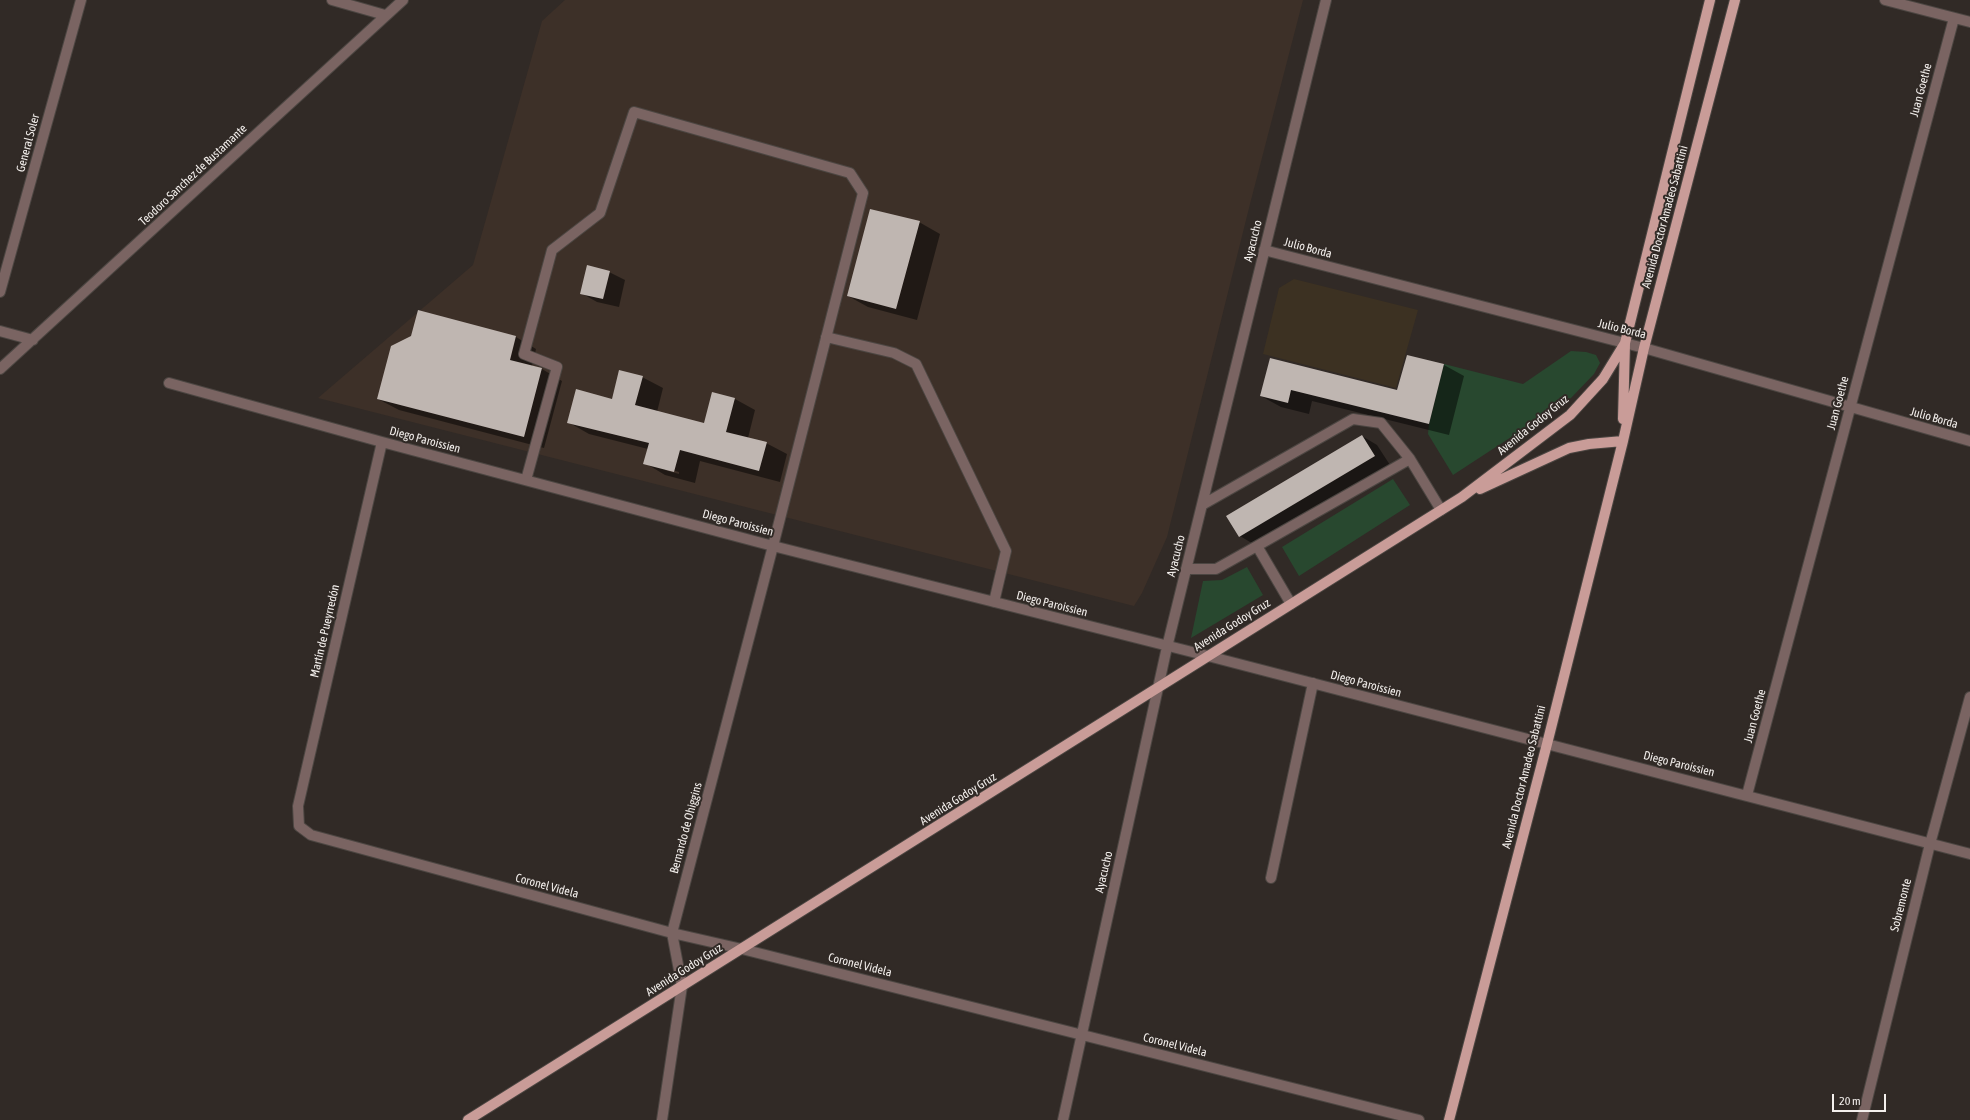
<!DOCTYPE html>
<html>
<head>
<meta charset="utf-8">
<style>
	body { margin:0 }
	#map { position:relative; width:1970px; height:1120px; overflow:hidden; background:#312a26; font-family:"Asap Condensed",sans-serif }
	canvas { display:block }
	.scale { position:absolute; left:1832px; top:1094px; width:54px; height:18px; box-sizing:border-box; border:2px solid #f3efec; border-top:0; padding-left:5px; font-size:12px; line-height:14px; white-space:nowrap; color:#f3efec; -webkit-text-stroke:3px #312a26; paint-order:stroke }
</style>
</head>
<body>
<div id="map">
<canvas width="1970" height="1120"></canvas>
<div class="scale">20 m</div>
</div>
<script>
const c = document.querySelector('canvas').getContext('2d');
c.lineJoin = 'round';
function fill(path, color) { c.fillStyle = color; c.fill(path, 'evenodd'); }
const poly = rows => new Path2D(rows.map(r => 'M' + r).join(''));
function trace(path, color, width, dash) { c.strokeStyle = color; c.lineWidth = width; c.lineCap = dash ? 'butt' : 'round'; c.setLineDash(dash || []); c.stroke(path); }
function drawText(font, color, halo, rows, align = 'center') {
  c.font = font + ' "Asap Condensed",sans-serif'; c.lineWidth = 4; c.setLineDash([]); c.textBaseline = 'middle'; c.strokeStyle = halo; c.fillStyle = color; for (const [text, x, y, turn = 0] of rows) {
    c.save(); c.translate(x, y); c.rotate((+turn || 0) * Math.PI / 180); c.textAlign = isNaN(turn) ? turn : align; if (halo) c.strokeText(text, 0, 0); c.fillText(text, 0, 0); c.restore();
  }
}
fill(poly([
	[1294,279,1418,310,1396,388,1263,354,1279,288]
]), '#3c3122');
fill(poly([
	[565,0,1303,0,1250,204,1167,537,1142,593,1134,606,318,398,473,265,542,21]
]), '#3d3028');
fill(poly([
	[1571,351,1586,352,1596,355,1600,363,1594,374,1571,398,1453,475,1428,434,1429,424,1444,364,1523,384],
	[1393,479,1410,505,1299,576,1282,547],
	[1247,567,1263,595,1191,638,1203,581,1222,580]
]), '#28482f');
fill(poly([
	[919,222,940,234,917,320,868,307,848,296],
	[609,272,625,280,619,307,597,302,581,293],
	[419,312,516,337,536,349,532,366,542,369,562,381,544,448,399,410,378,399,412,337],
	[1408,356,1444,365,1464,376,1449,435,1312,401,1309,414,1281,407,1261,396,1270,359,1398,391],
	[642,377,663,388,657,412,705,424,735,399,755,410,748,438,766,443,787,454,780,482,700,461,695,483,665,475,645,463,648,449,589,434,568,422,613,400],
	[665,468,679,472,679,474,665,470],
	[1362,436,1377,445,1390,465,1255,545,1240,536]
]), '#0007');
fill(poly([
	[870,209,920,221,896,309,847,296],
	[587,265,610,271,603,299,580,294],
	[418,310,516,336,510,360,542,368,524,437,377,399,391,346,411,336],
	[1407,355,1444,364,1429,424,1291,390,1288,403,1260,396,1270,358,1397,390],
	[619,370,643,376,635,405,704,423,712,392,735,398,726,432,767,442,759,471,680,450,674,472,643,464,649,443,567,423,576,389,612,399],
	[1362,435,1375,456,1239,537,1226,516]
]), '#bfb6b1');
const minor = poly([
	[332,0,385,15],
	[1885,0,1970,22],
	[1264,250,1644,348,1970,441],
	[0,292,81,0],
	[0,331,33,340],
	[826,337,894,353,916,364,1006,551,994,602],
	[0,369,403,0],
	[169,383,382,442,773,546,1208,656,1970,854],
	[382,442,298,806,299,826,311,835,672,933,742,949,1419,1120],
	[526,480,557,367,524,354,552,250,600,213,634,112,850,173,863,193,773,546,672,933,682,986,662,1120],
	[1202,505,1353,419,1381,423,1410,459],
	[1186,569,1216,569,1257,546],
	[1291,604,1257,546,1410,459,1441,510],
	[1747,795,1954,18],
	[1271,878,1313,683],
	[1063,1120,1167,647,1326,0],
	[1862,1120,1930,844,1970,697]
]);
const major = poly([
	[1623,419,1625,343,1710,0],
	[1480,489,1569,448,1589,444,1623,441],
	[468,1120,1462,497,1570,415,1603,379,1625,343],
	[1449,1120,1547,744,1623,441,1644,348,1735,0]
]);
trace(minor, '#4c4642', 12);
trace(major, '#4c4642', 12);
trace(minor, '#7a6462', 10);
trace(major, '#c99c98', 10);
drawText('12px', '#f3efec', '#312a26', [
	["Juan Goethe",1921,90,-75],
	["General Soler",28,143,-75],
	["Teodoro Sanchez de Bustamante",193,175,-43],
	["Avenida Doctor Amadeo Sabattini",1665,217,-75],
	["Ayacucho",1253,241,-76],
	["Julio Borda",1308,248,15],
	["Julio Borda",1622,329,14],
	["Juan Goethe",1838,403,-75],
	["Julio Borda",1934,418,16],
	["Avenida Godoy Gruz",1533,425,-39],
	["Diego Paroissien",425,440,15],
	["Diego Paroissien",738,523,15],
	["Ayacucho",1176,556,-76],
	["Diego Paroissien",1052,604,14],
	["Avenida Godoy Gruz",1232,625,-32],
	["Martín de Pueyrredón",325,631,-77],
	["Diego Paroissien",1366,684,15],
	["Juan Goethe",1755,716,-75],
	["Diego Paroissien",1679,764,14],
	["Avenida Doctor Amadeo Sabattini",1524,777,-76],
	["Avenida Godoy Gruz",958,799,-32],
	["Bernardo de Ohiggins",686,828,-75],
	["Ayacucho",1104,872,-77],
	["Coronel Videla",547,886,15],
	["Sobremonte",1901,905,-76],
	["Coronel Videla",860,965,14],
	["Avenida Godoy Gruz",684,970,-32],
	["Coronel Videla",1175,1045,14]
]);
</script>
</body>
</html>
